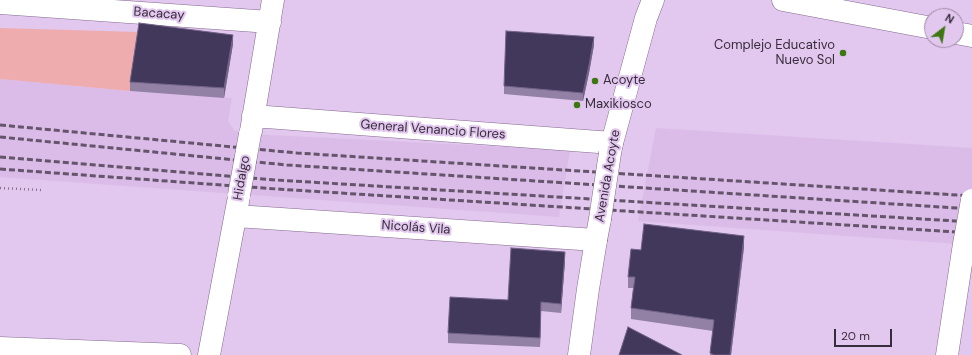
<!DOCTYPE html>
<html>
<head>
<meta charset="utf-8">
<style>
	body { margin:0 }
	#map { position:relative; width:972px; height:355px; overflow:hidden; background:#e2c7ee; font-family:"DM Sans",sans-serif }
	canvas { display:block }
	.north { position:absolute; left:924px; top:8px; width:40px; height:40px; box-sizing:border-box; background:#e2c7ee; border:1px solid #9e89a6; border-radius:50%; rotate:31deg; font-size:11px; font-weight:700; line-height:16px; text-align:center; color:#372c3b }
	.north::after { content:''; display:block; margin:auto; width:14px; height:18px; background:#3c770f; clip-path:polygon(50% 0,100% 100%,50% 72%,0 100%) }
	.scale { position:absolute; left:834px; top:329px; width:58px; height:18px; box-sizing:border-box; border:2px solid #372c3b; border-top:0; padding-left:5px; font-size:12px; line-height:14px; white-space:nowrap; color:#372c3b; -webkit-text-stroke:3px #e2c7ee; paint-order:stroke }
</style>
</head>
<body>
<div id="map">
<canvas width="972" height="355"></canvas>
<div class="north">N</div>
<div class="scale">20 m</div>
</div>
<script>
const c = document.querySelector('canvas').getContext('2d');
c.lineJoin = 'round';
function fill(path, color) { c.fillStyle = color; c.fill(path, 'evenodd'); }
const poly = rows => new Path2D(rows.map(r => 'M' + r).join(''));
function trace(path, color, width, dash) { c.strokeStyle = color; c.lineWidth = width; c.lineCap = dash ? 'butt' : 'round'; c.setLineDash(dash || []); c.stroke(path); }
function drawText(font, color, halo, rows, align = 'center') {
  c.font = font + ' "DM Sans",sans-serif'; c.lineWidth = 4; c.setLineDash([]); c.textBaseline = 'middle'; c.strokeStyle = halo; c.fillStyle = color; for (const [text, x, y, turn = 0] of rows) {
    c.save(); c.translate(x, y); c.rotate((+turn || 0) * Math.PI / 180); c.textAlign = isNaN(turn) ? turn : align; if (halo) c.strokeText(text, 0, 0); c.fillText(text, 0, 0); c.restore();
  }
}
fill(poly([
	[0,79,130,91,232,98,228,121,234,130,250,134,570,150,559,217,0,177],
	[656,128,972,148,972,245,638,221]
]), '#dbbce9');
fill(poly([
	[0,28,139,32,130,91,0,79]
]), '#efacaf');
const street = poly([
	[783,0,932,28],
	[0,3,270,22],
	[956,33,972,36],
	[253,116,612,143],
	[251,131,273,0],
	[236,216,596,240],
	[0,348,180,355],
	[209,355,238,202],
	[947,355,964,244]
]);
const secondary = poly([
	[610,153,612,143,646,18,653,0],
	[579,355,588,289,596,240,600,219]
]);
trace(street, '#836a8d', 23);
trace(secondary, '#836a8d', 23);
trace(poly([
	[0,188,42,190]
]), '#85738d', 2.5, [1, 3]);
trace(street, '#fff', 22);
trace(secondary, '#fff', 22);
trace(poly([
	[0,125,297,153,972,196],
	[0,137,287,165,972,209],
	[0,157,276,180,972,222],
	[0,169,277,189,972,233]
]), '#65556b', 3, [6, 3]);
const streetBridge = poly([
	[239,195,250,134],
	[964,244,972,200]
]);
const secondaryBridge = poly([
	[600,219,610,153]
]);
trace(streetBridge, '#836a8d', 23, []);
trace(secondaryBridge, '#836a8d', 23, []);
trace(streetBridge, '#fff', 22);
trace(secondaryBridge, '#fff', 22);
fill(poly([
	[233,44,224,98,130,91,130,82],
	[594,45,589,73,583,101,504,94,504,86],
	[744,247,731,355,710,355,713,331,631,319,631,308,633,288,628,288,628,277,641,250],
	[565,261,561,313,541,311,540,347,448,343,448,333,508,300]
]), '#9280a5');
fill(poly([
	[233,35,233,44,224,98,224,88],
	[594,37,594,45,589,73,583,101,583,93],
	[744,236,744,247,731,355,730,355],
	[565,252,565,261,561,313,561,304],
	[541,302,541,311,540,347,540,338]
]), '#726388');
const building = poly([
	[139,23,233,35,224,88,130,82,139,23],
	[506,31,594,37,589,65,583,93,504,86,506,31],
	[644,224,744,236,730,355,714,355,710,353,714,320,631,308,635,277,628,277,631,249,641,250,644,224],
	[511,248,565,252,561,304,541,302,540,338,448,333,450,297,508,300,511,248],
	[628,327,682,355,619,355,628,327]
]);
fill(building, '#42385c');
trace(building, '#726388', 1);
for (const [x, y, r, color] of [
	[843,53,4,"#3c770f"],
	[595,81,4,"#3c770f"],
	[577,105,4,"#3c770f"]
]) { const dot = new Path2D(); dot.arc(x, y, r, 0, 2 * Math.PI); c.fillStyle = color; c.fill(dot); trace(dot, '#e2c7ee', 1.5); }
drawText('13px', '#372c3b', '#e2c7ee', [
	["Bacacay",159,14,4],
	["General Venancio Flores",433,130,4],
	["Avenida Acoyte",608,176,-80],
	["Hidalgo",242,178,-80],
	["Nicolás Vila",416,228,4]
]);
drawText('13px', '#372c3b', '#e2c7ee', [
	["Complejo Educativo",835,46,"right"],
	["Nuevo Sol",835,61,"right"],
	["Acoyte",603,81],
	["Maxikiosco",585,105]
], 'left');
</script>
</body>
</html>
